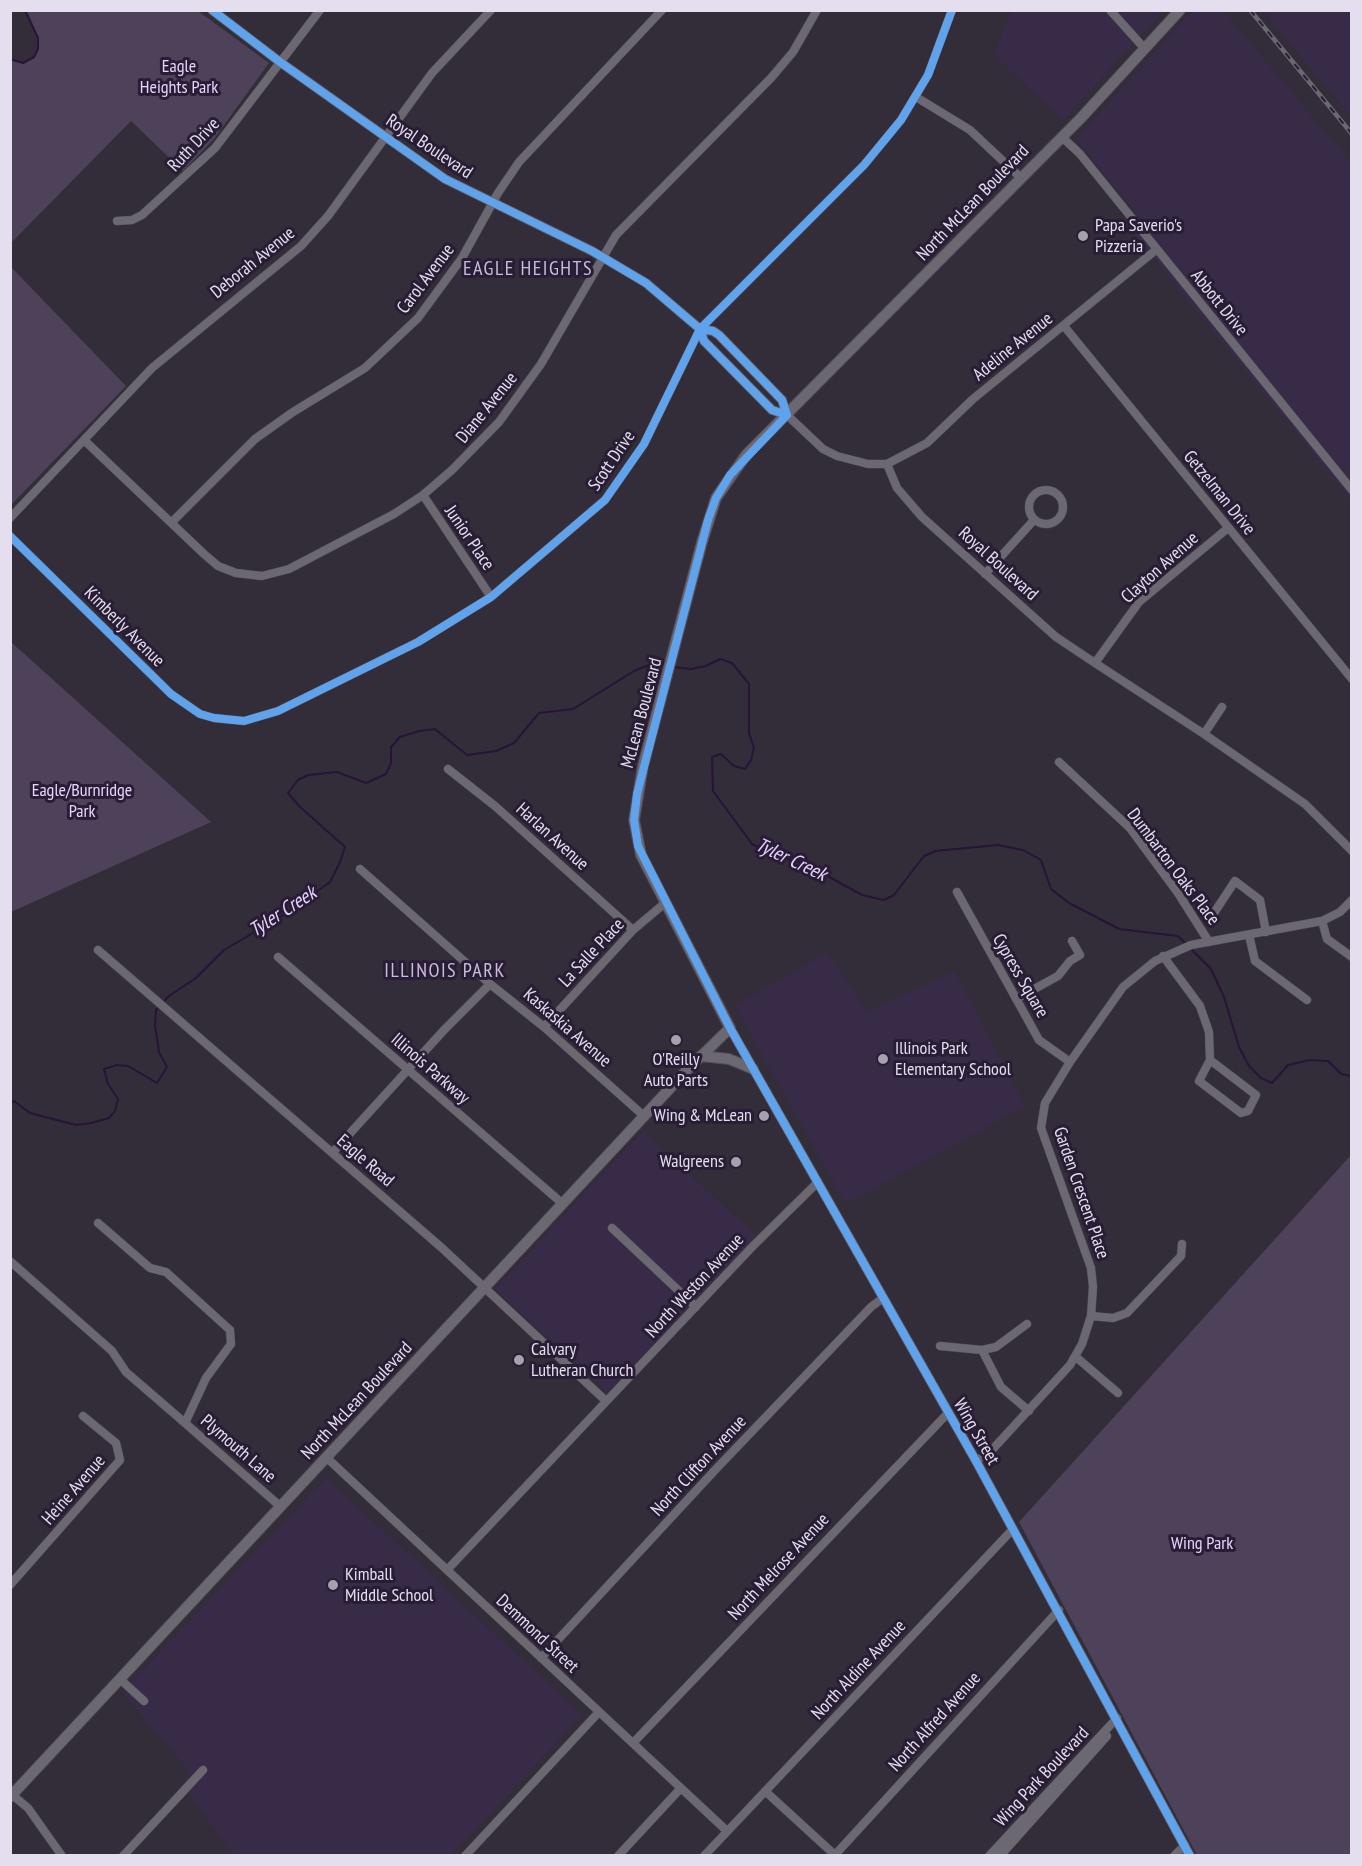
<!DOCTYPE html>
<html>
<head>
<meta charset="utf-8">
<style>
	body { margin:0 }
	#map { position:relative; width:1362px; height:1866px; overflow:hidden; background:#332d39; font-family:"PT Sans Narrow",sans-serif }
	canvas { display:block }
	.frame { position:absolute; inset:0; border:12px solid #e4deee; pointer-events:none }
</style>
</head>
<body>
<div id="map">
<canvas width="1362" height="1866"></canvas>
<div class="frame"></div>
</div>
<script>
const c = document.querySelector('canvas').getContext('2d');
c.lineJoin = 'round';
function fill(path, color) { c.fillStyle = color; c.fill(path, 'evenodd'); }
const poly = rows => new Path2D(rows.map(r => 'M' + r).join(''));
function trace(path, color, width, dash) { c.strokeStyle = color; c.lineWidth = width; c.lineCap = dash ? 'butt' : 'round'; c.setLineDash(dash || []); c.stroke(path); }
function drawText(font, color, halo, rows, align = 'center') {
  c.font = font + ' "PT Sans Narrow",sans-serif'; c.lineWidth = 6; c.setLineDash([]); c.textBaseline = 'middle'; c.strokeStyle = halo; c.fillStyle = color; for (const [text, x, y, turn = 0] of rows) {
    c.save(); c.translate(x, y); c.rotate((+turn || 0) * Math.PI / 180); c.textAlign = isNaN(turn) ? turn : align; if (halo) c.strokeText(text, 0, 0); c.fillText(text, 0, 0); c.restore();
  }
}
fill(poly([
	[1011,11,1163,11,1063,120,994,55],
	[1192,11,1224,11,1351,163,1351,500,1133,233,1144,223,1076,139],
	[1263,11,1351,11,1351,117],
	[827,952,868,1012,954,971,1025,1106,846,1204,735,1006],
	[643,1131,758,1238,607,1392,495,1289],
	[326,1478,582,1715,451,1855,233,1855,184,1786,189,1771,122,1692]
]), '#382b47');
fill(poly([
	[198,11,269,63,214,139,183,171,131,121,11,243,11,59,23,63,34,57,38,48,38,38,25,11],
	[11,267,126,386,11,505],
	[10,641,211,822,11,912,10,912],
	[1351,1155,1351,1855,1197,1855,1019,1522]
]), '#4d425a');
trace(poly([
	[10,59,23,63,34,57,38,49,38,38,25,10],
	[674,667,691,669,706,666,720,659,732,663,749,684,749,733,754,748,751,760,745,769,734,766,721,754,712,757,713,791,752,844,775,856,804,863,862,895,884,900,894,895,924,856,935,851,998,845,1023,850,1041,860,1051,889,1069,903,1119,929,1178,936,1186,944],
	[1190,948,1211,969,1224,997,1239,1047,1249,1066,1261,1078,1272,1083,1288,1065,1310,1060,1328,1061,1341,1074,1352,1076],
	[10,1104,14,1101,30,1113,76,1125,91,1123,109,1118,115,1111,118,1099,108,1084,104,1069,117,1065,128,1066,157,1083,167,1067,159,1052,155,1025,156,1010,169,996,196,978,224,950,287,913,330,882,340,862,345,847,299,806,288,793,298,780,308,775,337,772,366,783,386,774,391,763,391,747,400,737,419,731,435,729,467,755,496,751,514,743,539,713,573,709,634,671,651,664,665,665]
]), '#271438', 2);
const minor = poly([
	[1110,10,1145,49],
	[916,97,970,130,1021,178],
	[1062,137,1080,154,1352,490],
	[117,221,132,220,142,215,215,148,320,10],
	[1064,326,1352,679],
	[787,415,823,449,837,456,868,464,887,464,897,488,922,517,1056,637,1095,663,1204,734,1222,707],
	[84,440,204,554,218,566,236,573,262,576,289,569,394,514,423,495,452,470,499,422,541,364,616,235,771,78,793,52,817,10],
	[887,464,927,443,973,399,1157,249],
	'1029 507a17 17 0 1 1 34 0a17 17 0 1 1-34 0Z',
	[423,495,491,597],
	[10,518,152,368,301,246,328,216,432,73,491,10],
	[172,522,255,439,293,412,365,368,418,318,462,258,498,193,519,162,662,10],
	[10,536,171,694,200,714,214,718,244,721,278,711,418,642,491,597,605,500,644,444,700,329,864,165,901,120,928,75,952,10],
	[985,574,1034,520],
	[1095,663,1139,602,1228,528],
	[1204,734,1305,804,1352,851],
	[1059,762,1130,828,1178,893,1209,942],
	[448,769,495,806,633,930],
	[360,869,490,984,544,1027,644,1116],
	[957,892,1039,1040,1070,1062],
	[1214,913,1235,881,1260,900,1266,932],
	[1322,921,1327,939,1352,957],
	[1249,935,1255,961,1307,1000],
	[98,950,442,1248,606,1401],
	[1163,956,1200,1006,1209,1032,1210,1060],
	[278,957,563,1204],
	[1016,999,1058,976,1070,961,1080,955,1072,941],
	[544,1027,633,930,665,903],
	[1210,1060,1256,1095,1248,1111,1241,1113,1199,1081,1210,1060],
	[333,1152,444,1030,490,984],
	[98,1223,150,1268,166,1272,230,1330,231,1344,206,1378,185,1423,281,1507],
	[612,1228,696,1307],
	[11,1262,112,1351,126,1372,185,1423],
	[1091,1316,1113,1318,1127,1313,1181,1256,1182,1244],
	[940,1346,982,1350,1001,1387,1029,1411],
	[982,1350,996,1347,1027,1324],
	[1076,1357,1118,1393],
	[327,1458,727,1831],
	[976,1461,991,1451,1070,1365,1082,1344,1091,1316,1093,1287,1091,1268,1041,1128,1045,1103,1070,1062,1123,987,1155,961,1191,945,1322,921,1340,912,1352,900],
	[447,1570,753,1246,818,1182],
	[10,1585,120,1460,116,1443,83,1416],
	[541,1658,716,1469,871,1307,883,1298],
	[121,1680,144,1701],
	[633,1743,948,1413],
	[765,1791,836,1856],
	[10,1793,28,1808,62,1856],
	[123,1856,203,1770],
	[465,1856,599,1712],
	[618,1856,681,1788],
	[704,1856,1013,1529],
	[834,1856,1059,1610],
	[989,1856,1117,1718],
	[1000,1856,1107,1736],
	[1174,1856,1185,1845]
]);
const tertiary = poly([
	[212,10,280,62,445,179,592,251,646,283,700,329,704,341,772,410,787,415,782,400,719,335,713,331,700,329],
	[730,1028,976,1461,1190,1856]
]);
const secondary = poly([
	[701,1056,729,1059,753,1069],
	[10,1797,687,1070,730,1028,641,855,634,820,643,766,702,542,716,498,746,455,1081,118,1180,10]
]);
trace(minor, '#4f4a55', 9);
trace(tertiary, '#4f4a55', 10);
trace(secondary, '#4f4a55', 12);
trace(minor, '#6c6872', 8);
trace(tertiary, '#6c6872', 9);
trace(secondary, '#6c6872', 10);
const rail = poly([
	[1250,10,1352,134]
]);
trace(rail, '#6a6770', 4.5);
trace(rail, '#281d35', 2, [7]);
trace(poly([
	[212,10,280,62,445,179,592,251,646,283,700,329,704,341,772,410,787,415],
	[700,329,713,331,719,335,782,400,787,415],
	[787,415,730,475,716,498,708,520,637,794,634,820,638,846,730,1028,976,1461,1190,1856],
	[10,536,171,694,200,714,214,718,244,721,278,711,418,642,491,597,605,500,644,444,700,329,864,165,901,120,928,75,952,10]
]), '#60a3ed', 8);
for (const [x, y, r, color] of [
	[1083,236,6,"#a6a0af"],
	[676,1040,6,"#a6a0af"],
	[883,1059,6,"#a6a0af"],
	[764,1116,6,"#a6a0af"],
	[736,1162,6,"#a6a0af"],
	[519,1360,6,"#a6a0af"],
	[333,1585,6,"#a6a0af"]
]) { const dot = new Path2D(); dot.arc(x, y, r, 0, 2 * Math.PI); c.fillStyle = color; c.fill(dot); trace(dot, '#281d35', 2); }
drawText('18px', '#e6d3fe', '#281d35', [
	["Eagle",179,67],
	["Heights Park",179,88],
	["Eagle/Burnridge",82,791],
	["Park",82,812],
	["Wing Park",1202,1544]
]);
drawText('18px', '#e4deee', '#281d35', [
	["Ruth Drive",194,145,-47],
	["Royal Boulevard",429,147,34],
	["North McLean Boulevard",973,203,-46],
	["Deborah Avenue",253,263,-39],
	["Carol Avenue",426,279,-53],
	["Abbott Drive",1219,303,51],
	["Adeline Avenue",1013,347,-39],
	["Diane Avenue",487,408,-51],
	["Scott Drive",612,461,-56],
	["Getzelman Drive",1219,493,51],
	["Junior Place",469,538,56],
	["Royal Boulevard",998,564,42],
	["Clayton Avenue",1160,568,-42],
	["Kimberly Avenue",124,627,45],
	["McLean Boulevard",642,713,-75],
	["Harlan Avenue",552,837,42],
	["Dumbarton Oaks Place",1173,867,53],
	["La Salle Place",592,953,-47],
	["Cypress Square",1020,976,60],
	["Kaskaskia Avenue",567,1028,41],
	["Illinois Parkway",430,1069,41],
	["Eagle Road",365,1161,41],
	["Garden Crescent Place",1081,1193,71],
	["North Weston Avenue",695,1286,-47],
	["North McLean Boulevard",357,1401,-47],
	["Wing Street",976,1432,60],
	["Plymouth Lane",238,1449,41],
	["North Clifton Avenue",699,1466,-47],
	["Heine Avenue",74,1490,-49],
	["North Melrose Avenue",779,1567,-47],
	["Demmond Street",537,1634,43],
	["North Aldine Avenue",859,1670,-47],
	["North Alfred Avenue",935,1722,-48],
	["Wing Park Boulevard",1042,1777,-47]
]);
drawText('18px', '#e4deee', '#281d35', [
	["Papa Saverio's",1095,226],
	["Pizzeria",1095,247],
	["Illinois Park",895,1049],
	["Elementary School",895,1070],
	["O'Reilly",676,1060,"center"],
	["Auto Parts",676,1081,"center"],
	["Wing & McLean",752,1116,"right"],
	["Walgreens",724,1162,"right"],
	["Calvary",531,1350],
	["Lutheran Church",531,1371],
	["Kimball",345,1575],
	["Middle School",345,1596]
], 'left');
c.letterSpacing = '1.5px';
drawText('20px', '#c9bbda', '#281d35', [
	["EAGLE HEIGHTS",528,269],
	["ILLINOIS PARK",445,971]
]);
c.letterSpacing = '0px';
drawText('italic 20px', '#e4d1fd', '#281d35', [
	["Tyler Creek",791,860,25],
	["Tyler Creek",283,912,-33]
]);
</script>
</body>
</html>
